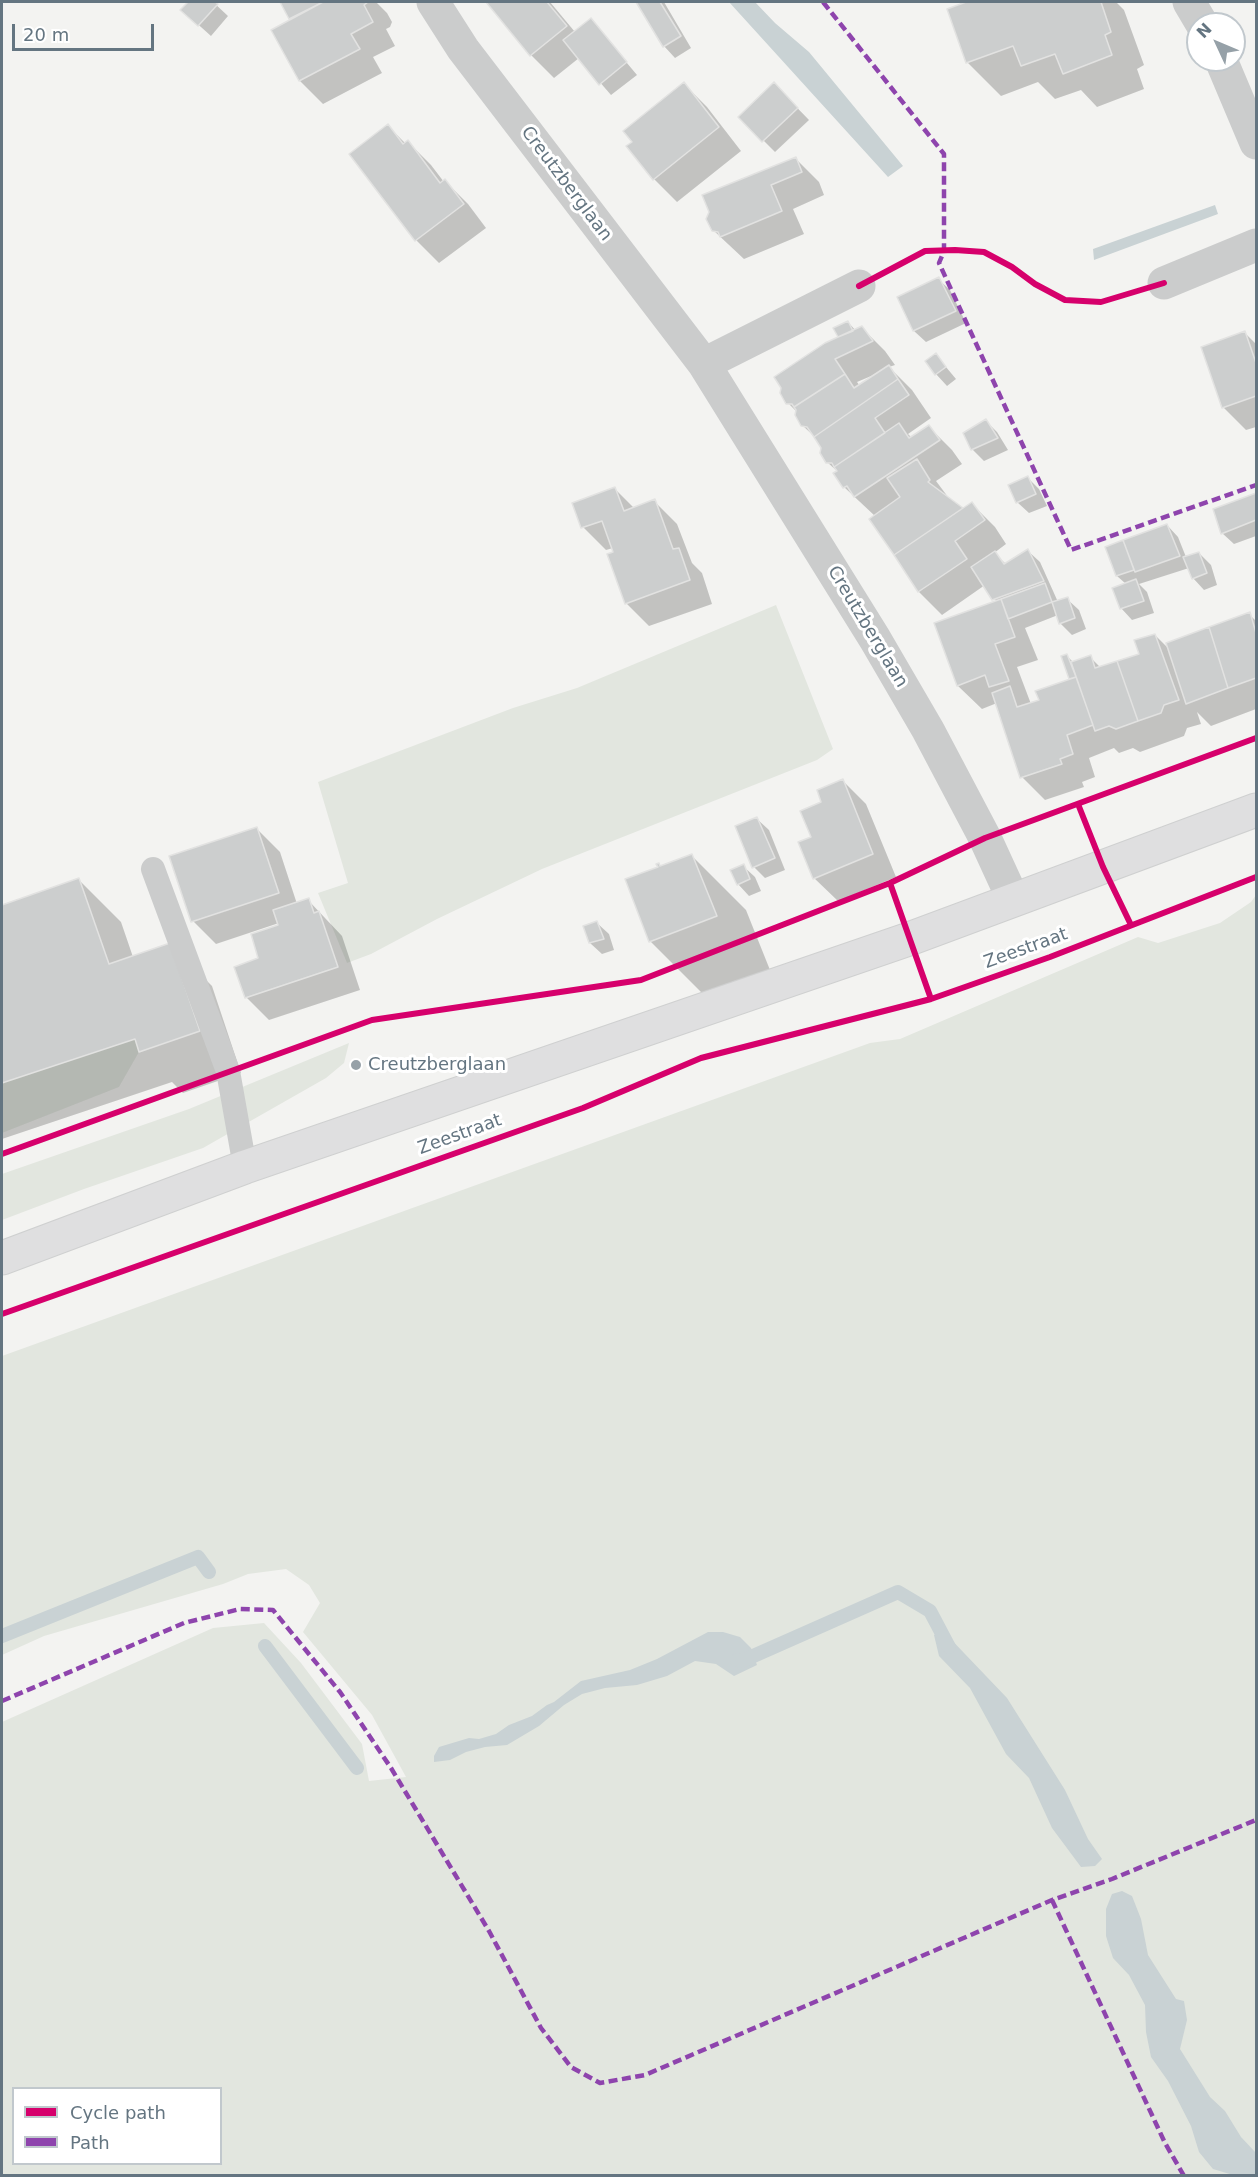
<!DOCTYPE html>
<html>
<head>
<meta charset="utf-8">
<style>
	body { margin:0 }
	#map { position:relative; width:1258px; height:2177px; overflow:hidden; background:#f3f3f1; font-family:"DejaVu Sans",sans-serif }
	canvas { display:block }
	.frame { position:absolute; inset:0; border:3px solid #647581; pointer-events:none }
	.legend { position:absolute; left:12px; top:2087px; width:210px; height:78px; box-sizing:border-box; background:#fff; border:2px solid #c1c8cd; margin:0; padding:8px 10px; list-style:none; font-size:18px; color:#647581 }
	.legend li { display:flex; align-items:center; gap:12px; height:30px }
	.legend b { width:30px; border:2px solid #c1c8cd }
	.north { position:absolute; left:1186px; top:12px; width:60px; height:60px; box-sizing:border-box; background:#fff; border:2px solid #c1c8cd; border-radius:50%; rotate:314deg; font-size:16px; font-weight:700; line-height:24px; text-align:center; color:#647581 }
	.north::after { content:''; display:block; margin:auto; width:21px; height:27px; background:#96a1a8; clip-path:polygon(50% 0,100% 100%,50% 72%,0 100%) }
	.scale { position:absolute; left:12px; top:24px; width:142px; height:27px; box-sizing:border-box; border:3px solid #647581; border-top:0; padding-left:8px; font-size:18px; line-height:21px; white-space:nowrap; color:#647581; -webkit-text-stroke:4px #fff; paint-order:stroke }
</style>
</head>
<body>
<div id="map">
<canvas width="1258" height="2177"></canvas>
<div class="frame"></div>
<ul class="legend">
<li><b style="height:8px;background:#d6006c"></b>Cycle path</li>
<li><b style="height:8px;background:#8e44ad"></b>Path</li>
</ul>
<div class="north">N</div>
<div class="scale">20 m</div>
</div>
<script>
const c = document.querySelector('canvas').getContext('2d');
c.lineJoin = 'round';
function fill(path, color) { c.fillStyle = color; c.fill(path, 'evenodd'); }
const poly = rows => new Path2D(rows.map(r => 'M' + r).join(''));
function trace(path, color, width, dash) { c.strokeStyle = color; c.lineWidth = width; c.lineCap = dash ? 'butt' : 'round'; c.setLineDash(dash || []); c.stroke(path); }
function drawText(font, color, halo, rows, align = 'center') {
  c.font = font + ' "DejaVu Sans",sans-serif'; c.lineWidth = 6; c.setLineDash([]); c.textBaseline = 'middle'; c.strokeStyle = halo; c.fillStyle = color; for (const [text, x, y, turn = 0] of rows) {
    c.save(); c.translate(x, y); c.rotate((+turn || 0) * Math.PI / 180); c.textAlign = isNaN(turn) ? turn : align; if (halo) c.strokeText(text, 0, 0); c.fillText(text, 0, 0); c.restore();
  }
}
fill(poly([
	[776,605,833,749,817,760,542,869,437,919,371,954,347,963,318,893,348,883,318,782,513,708,577,688],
	[1256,895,1256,2175,2,2175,2,1722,213,1628,264,1623,301,1663,362,1744,369,1781,406,1777,372,1715,303,1632,320,1603,309,1585,286,1569,248,1574,223,1584,44,1636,2,1655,2,1356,870,1043,900,1039,1138,937,1158,943,1220,923,1251,902],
	[14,2088,220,2088,220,2164,14,2164],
	[135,1039,139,1052,119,1087,2,1133,2,1083],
	[349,1043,344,1063,326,1078,203,1148,84,1189,2,1220,2,1174,189,1109]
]), '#e2e6df');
fill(poly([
	[729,2,755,2,775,23,809,52,903,166,888,177],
	[1215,205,1218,214,1094,260,1093,249],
	[943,1631,1007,1698,1065,1790,1088,1839,1102,1859,1095,1866,1081,1867,1052,1828,1029,1778,1006,1754,970,1688,939,1656,934,1635],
	[708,1632,723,1632,740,1637,751,1648,757,1665,734,1676,716,1664,695,1661,667,1676,637,1685,605,1688,582,1694,564,1705,539,1726,507,1745,485,1747,466,1752,450,1760,434,1762,434,1756,439,1747,469,1738,479,1739,496,1734,509,1725,532,1716,547,1705,554,1702,581,1681,630,1670,657,1659],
	[1122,1891,1132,1896,1141,1919,1148,1955,1176,1999,1184,2001,1187,2020,1180,2049,1210,2097,1225,2111,1241,2137,1256,2153,1256,2175,1233,2175,1213,2169,1199,2152,1191,2126,1168,2081,1151,2057,1146,2032,1145,2005,1129,1975,1113,1958,1106,1936,1106,1909,1112,1894]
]), '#c9d2d4');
fill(poly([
	[190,2,213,2,228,16,211,36,182,10],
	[282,2,376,2,387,13,392,22,390,27,386,29,395,46,373,57,382,73,323,104,300,81,273,31,292,21],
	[488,2,550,2,575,32,591,20,637,75,611,95,579,58,554,78,531,55],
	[638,2,664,2,691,48,675,58,664,46],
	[970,2,1116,2,1124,10,1144,65,1137,69,1144,89,1097,107,1081,90,1055,99,1038,82,1001,96,967,62,949,9],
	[684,84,707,107,741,151,677,202,654,179],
	[774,84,809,120,775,152,740,117],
	[388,126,406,144,408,142,431,165,444,182,445,181,468,204,486,228,439,263,416,240],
	[796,159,819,182,824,195,793,209,804,234,744,259,713,230],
	[938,279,950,290,966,323,926,342,914,331,899,298],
	[848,322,856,331,862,328,885,351,895,365,889,367,912,390,931,418,908,434,912,438,929,427,952,450,962,464,936,481,951,501,963,510,972,504,995,527,1006,544,994,553,1006,564,1028,551,1040,562,1058,602,1067,599,1079,610,1086,629,1072,635,1060,623,1058,615,1025,628,1038,660,1017,667,1031,704,1041,701,1072,680,1062,656,1066,655,1074,663,1090,657,1101,668,1141,655,1155,635,1170,650,1249,614,1256,621,1256,709,1211,726,1197,712,1201,724,1187,728,1184,736,1140,752,1133,748,1119,753,1114,748,1089,758,1095,777,1082,782,1084,787,1045,800,1022,777,997,703,982,709,958,686,936,624,997,602,985,585,942,615,919,592,871,519,875,516,844,487,838,472,827,462,818,440,802,425,797,412,788,403,840,338],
	[876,374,877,375,860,386,857,382],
	[1245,333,1256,344,1256,427,1246,430,1223,407],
	[936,355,956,379,947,386,936,374],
	[986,421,997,432,1008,450,984,461,972,449],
	[1027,477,1039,489,1047,506,1029,513,1017,502],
	[615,489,634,508,654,501,677,524,692,563,702,573,712,604,649,626,626,603,613,548,606,550,583,527],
	[1256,495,1256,536,1234,544,1222,533,1215,510],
	[1167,525,1178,537,1186,557,1199,553,1211,565,1217,585,1204,590,1193,578,1189,568,1139,584,1147,592,1154,613,1132,620,1121,608,1126,584,1117,576,1107,547],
	[843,781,866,804,896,877,838,901,814,878,813,838,823,803],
	[757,819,769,830,785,870,765,878,754,867],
	[257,829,280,852,297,904,308,900,342,936,360,990,269,1020,246,997,260,959,280,926,279,923,216,944,193,921],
	[692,856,746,910,770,970,704,995,650,941],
	[743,866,755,877,761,891,749,896,738,884],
	[79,880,121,922,133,957,170,944,212,986,241,1073,183,1093,172,1082,2,1139,2,906],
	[597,923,609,934,614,950,602,954,590,943]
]), '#0003');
trace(poly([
	[2,1636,198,1557,209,1572],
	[265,1646,357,1768],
	[737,1660,742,1661,898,1592,930,1611,949,1647]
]), '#c9d2d4', 14);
const building = poly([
	[188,2,215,2,218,4,198,26,180,10,188,2],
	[280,2,323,2,289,19,280,2],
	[323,2,368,2,364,5,373,22,351,34,360,49,299,81,271,30,323,2],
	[486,2,547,2,567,26,530,56,486,2],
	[636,2,660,2,681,36,663,47,636,2],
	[966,2,1101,2,1111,32,1105,35,1112,55,1063,74,1055,54,1021,66,1013,46,966,63,947,9,966,2],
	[591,18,627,62,599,85,563,40,591,18],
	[684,82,719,127,653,180,626,146,632,142,623,131,684,82],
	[774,82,798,108,762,142,738,117,774,82],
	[388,124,403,144,408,140,440,183,445,179,464,204,415,241,349,154,388,124],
	[796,157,802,172,771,185,782,211,720,237,718,232,712,231,706,219,709,212,702,195,796,157],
	[939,277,956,311,913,331,897,297,939,277],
	[848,321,853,331,838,337,833,328,848,321],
	[862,326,873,341,835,359,845,374,794,407,792,404,786,404,780,393,781,388,774,377,825,343,862,326],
	[1245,331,1256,363,1256,396,1222,408,1201,347,1245,331],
	[936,353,946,367,935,375,925,361,936,353],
	[889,365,898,379,814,437,807,427,801,426,795,415,796,410,794,407,845,374,854,388,889,365],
	[898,379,909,395,875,418,885,433,834,467,832,463,826,463,820,453,821,448,814,437,898,379],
	[986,419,998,438,971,450,963,433,986,419],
	[899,423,909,438,929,425,940,440,854,497,847,486,843,488,833,473,837,471,834,467,899,423],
	[917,459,930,480,928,482,963,508,894,555,869,519,900,497,887,478,917,459],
	[1028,476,1036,494,1016,503,1008,485,1028,476],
	[615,487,624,511,655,499,673,549,679,548,690,580,625,604,607,554,613,552,602,521,581,528,572,503,615,487],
	[1256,493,1256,520,1221,534,1213,509,1256,493],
	[972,502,985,520,955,541,967,559,918,592,894,555,972,502],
	[1167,524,1180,556,1135,572,1123,540,1167,524],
	[1123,540,1134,570,1116,576,1105,547,1123,540],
	[1028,549,1044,581,992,600,971,567,995,551,1004,564,1028,549],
	[1199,552,1207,573,1192,579,1183,557,1199,552],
	[1136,579,1144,601,1120,609,1112,588,1136,579],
	[1045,583,1052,602,1008,619,1001,599,1045,583],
	[1068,597,1075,618,1059,624,1052,602,1068,597],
	[1001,599,1015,637,995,644,1009,681,989,687,985,675,957,686,934,623,1001,599],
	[1250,612,1256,633,1256,678,1228,688,1209,627,1250,612],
	[1209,627,1228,688,1186,704,1166,643,1209,627],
	[1155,634,1179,700,1164,705,1161,713,1138,721,1117,661,1139,654,1134,640,1155,634],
	[1067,654,1076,677,1069,679,1061,656,1067,654],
	[1091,655,1095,668,1117,661,1138,721,1116,729,1109,726,1095,731,1071,662,1091,655],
	[1076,677,1093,725,1067,735,1073,754,1060,759,1062,764,1020,778,992,693,1010,686,1017,707,1039,700,1035,691,1076,677],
	[843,779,873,854,813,879,798,842,811,837,800,811,821,802,817,790,843,779],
	[757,817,775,858,752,868,735,826,757,817],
	[257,827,279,893,191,922,169,856,257,827],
	[692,854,717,916,649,942,625,879,658,867,656,864,659,863,660,866,692,854],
	[744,864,750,879,737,885,730,870,744,864],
	[79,878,109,964,170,943,200,1031,139,1052,135,1039,2,1083,2,905,79,878],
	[309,898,314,913,319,911,338,967,245,998,234,967,258,958,251,934,278,925,273,910,309,898],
	[597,921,604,939,589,943,583,926,597,921]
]);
fill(building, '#cccece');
trace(building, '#e2e2e1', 1.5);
const secondary = poly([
	[2,1258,245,1167,909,939,1256,810]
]);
trace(secondary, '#cfd0d0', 35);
trace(poly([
	[153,869,228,1071,245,1167]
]), '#cbcccc', 24);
trace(poly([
	[433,2,463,49,704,364,875,639,928,730,985,838,1013,899],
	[1189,2,1202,24],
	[1221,60,1256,143],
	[1164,283,1256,245],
	[704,364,859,286]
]), '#cbcccc', 33);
trace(secondary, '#dfdfe0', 33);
trace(poly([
	[823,2,944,154,944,251,939,263,1071,550,1256,485],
	[2,1701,184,1623,240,1609,273,1610,340,1692,391,1768,489,1931,541,2028,571,2067,600,2083,645,2075,1052,1900,1112,1879,1256,1820],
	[1052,1900,1165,2143,1184,2176]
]), '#8e44ad', 4.5, [9, 4.5]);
trace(poly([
	[859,286,925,251,955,250,984,252,1012,267,1035,284,1065,300,1101,302,1164,283],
	[1078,804,1103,867,1131,925],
	[890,883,931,999],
	[2,1154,372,1020,641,980,890,883,985,838,1256,738],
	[2,1314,583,1108,701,1058,931,999,1050,957,1256,877]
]), '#d6006c', 6);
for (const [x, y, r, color] of [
	[356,1065,6,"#96a1a8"]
]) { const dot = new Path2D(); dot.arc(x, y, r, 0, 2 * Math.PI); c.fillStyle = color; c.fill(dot); trace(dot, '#fff', 2); }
drawText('18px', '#647581', '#fff', [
	["Creutzberglaan",566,184,53],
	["Creutzberglaan",867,627,59],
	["Zeestraat",1026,949,-20],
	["Zeestraat",460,1135,-20]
]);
drawText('18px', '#647581', '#fff', [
	["Creutzberglaan",368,1065]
], 'left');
</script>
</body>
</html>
